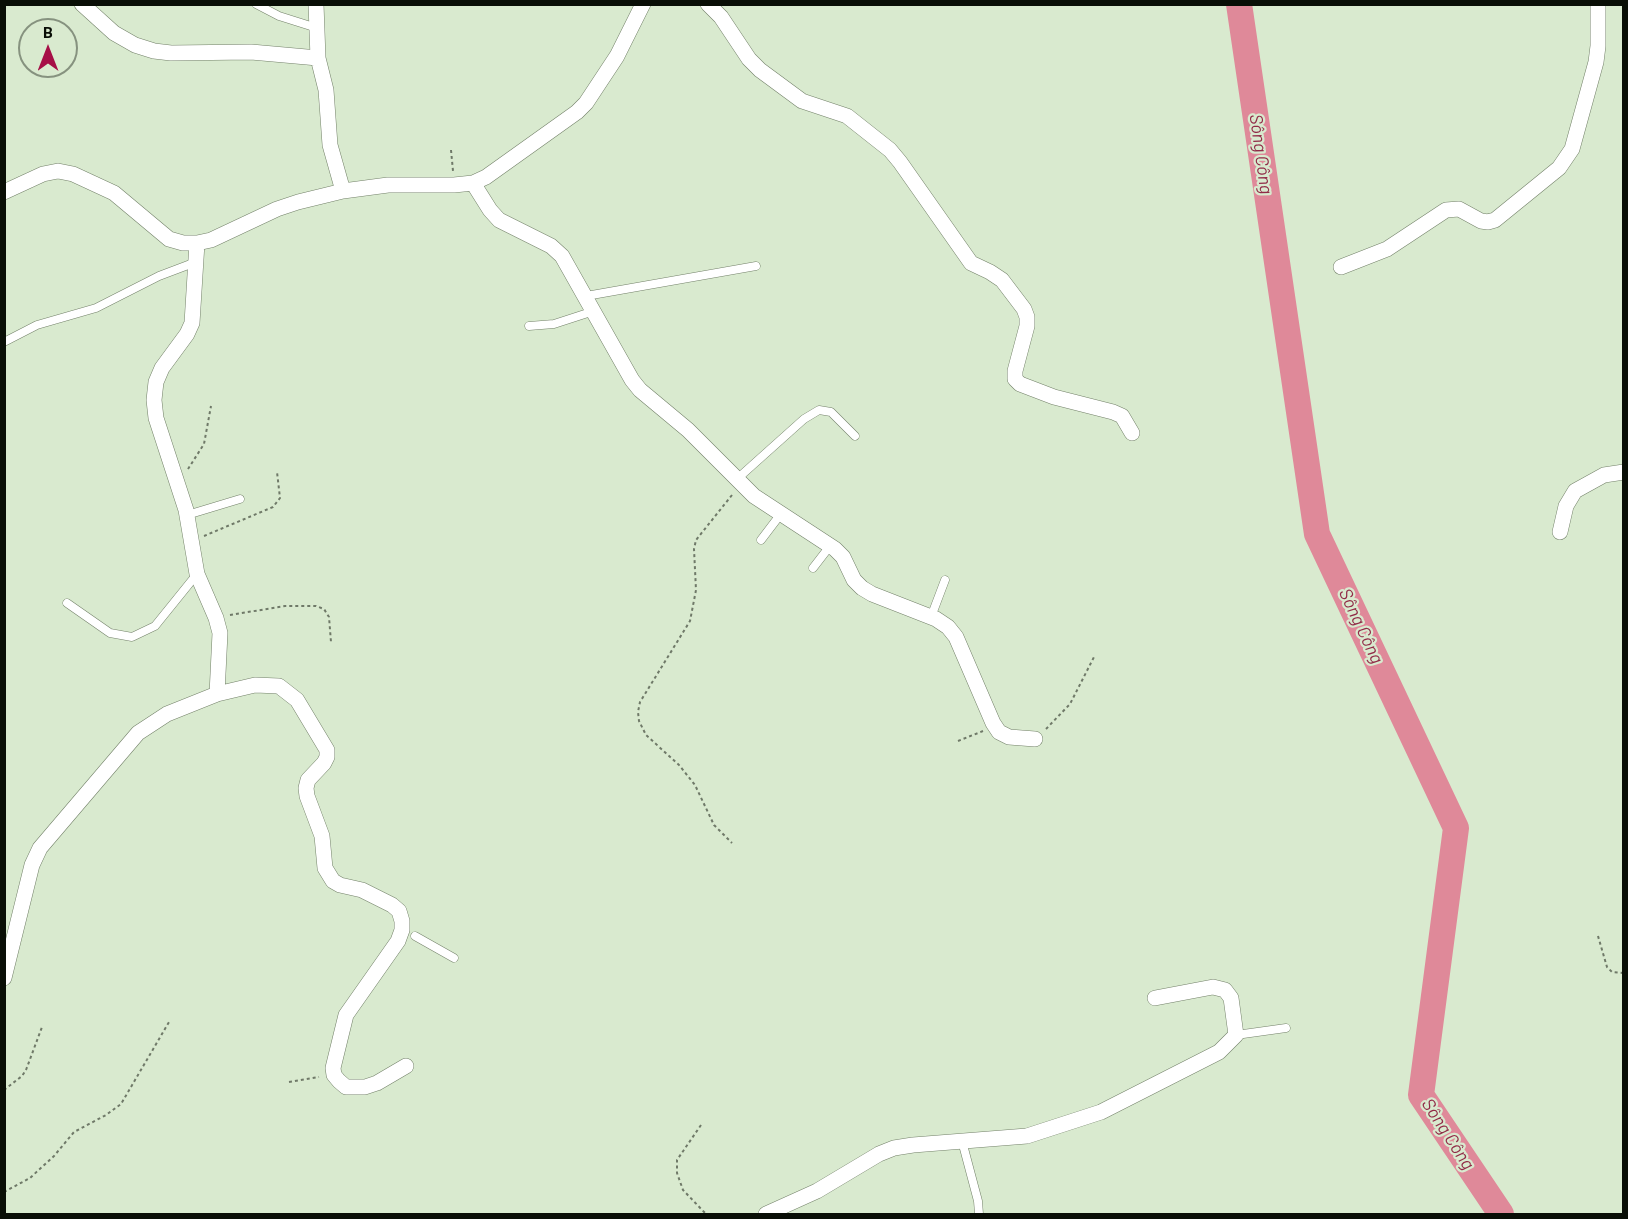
<!DOCTYPE html>
<html>
<head>
<meta charset="utf-8">
<style>
	body { margin:0 }
	#map { position:relative; width:1628px; height:1219px; overflow:hidden; background:#d9eacf; font-family:Barlow,sans-serif }
	canvas { display:block }
	.frame { position:absolute; inset:0; border:6px solid #090e06; pointer-events:none }
	.north { position:absolute; left:18px; top:18px; width:60px; height:60px; box-sizing:border-box; background:#d9eacf; border:2px solid #86927f; border-radius:50%; rotate:0deg; font-size:16px; font-weight:700; line-height:24px; text-align:center; color:#090e06 }
	.north::after { content:''; display:block; margin:auto; width:21px; height:27px; background:#a60f47; clip-path:polygon(50% 0,100% 100%,50% 72%,0 100%) }
</style>
</head>
<body>
<div id="map">
<canvas width="1628" height="1219"></canvas>
<div class="frame"></div>
<div class="north">B</div>
</div>
<script>
const c = document.querySelector('canvas').getContext('2d');
c.lineJoin = 'round';
const poly = rows => new Path2D(rows.map(r => 'M' + r).join(''));
function trace(path, color, width, dash) { c.strokeStyle = color; c.lineWidth = width; c.lineCap = dash ? 'butt' : 'round'; c.setLineDash(dash || []); c.stroke(path); }
function drawText(font, color, halo, rows, align = 'center') {
  c.font = font + ' Barlow,sans-serif'; c.lineWidth = 4.5; c.setLineDash([]); c.textBaseline = 'middle'; c.strokeStyle = halo; c.fillStyle = color; for (const [text, x, y, turn = 0] of rows) {
    c.save(); c.translate(x, y); c.rotate((+turn || 0) * Math.PI / 180); c.textAlign = isNaN(turn) ? turn : align; if (halo) c.strokeText(text, 0, 0); c.fillText(text, 0, 0); c.restore();
  }
}
trace(poly([
	[1239,4,1317,534,1456,828,1421,1095,1501,1214]
]), '#df8999', 26);
const lane = poly([
	[256,4,279,16,317,28],
	[586,296,756,266],
	[529,326,554,324,594,311],
	[4,342,37,325,96,308,159,276,196,262],
	[737,479,804,419,819,410,831,412,855,436],
	[187,515,240,499],
	[761,540,780,515],
	[813,568,830,546],
	[67,603,110,633,132,637,155,626,197,574],
	[931,617,945,580],
	[415,936,454,958],
	[1236,1035,1286,1028],
	[962,1141,978,1201,979,1214]
]);
const street = poly([
	[82,4,114,33,135,45,154,51,171,53,251,52,318,58],
	[316,4,318,58,326,90,330,145,343,191],
	[708,4,721,17,749,59,760,70,802,101,847,116,890,150,900,162,971,263,990,272,1002,280,1024,309,1027,317,1027,326,1015,371,1015,379,1020,384,1054,397,1113,412,1122,416,1132,433],
	[473,183,490,210,499,220,551,246,562,256,632,380,640,390,688,430,754,496,835,549,843,557,854,580,862,588,872,594,936,619,948,627,956,637,993,723,999,732,1009,737,1035,739],
	[4,192,43,174,58,171,73,174,114,193,169,239,183,243,197,243,211,240,277,209,298,202,343,191,388,185,454,185,473,183,486,177,577,112,586,103,617,56,643,4],
	[197,243,192,323,187,334,162,368,156,382,154,400,156,418,186,510,197,574,216,618,220,633,217,694],
	[1341,267,1387,249,1446,210,1459,209,1481,221,1488,222,1495,220,1559,168,1572,149,1596,62,1598,46,1598,4],
	[1560,532,1566,506,1575,491,1604,475,1624,472],
	[4,978,32,865,40,848,138,733,167,714,217,694,255,685,279,686,297,700,327,750,327,757,324,763,308,780,306,788,307,796,322,836,325,868,333,881,340,885,362,890,392,905,399,911,402,921,402,930,398,941,346,1015,333,1068,334,1075,339,1081,346,1087,365,1087,377,1083,406,1066],
	[766,1214,817,1191,879,1154,894,1148,913,1145,1027,1136,1101,1112,1219,1052,1236,1035,1231,998,1225,990,1213,987,1155,998]
]);
trace(lane, '#738169', 9);
trace(street, '#738169', 16);
trace(poly([
	[451,150,453,171],
	[188,469,204,444,211,406],
	[732,495,696,540,694,549,696,590,690,621,640,702,638,712,639,721,646,735,679,765,695,785,714,825,732,843],
	[204,536,273,507,280,498,277,472],
	[230,615,285,606,316,606,324,609,329,617,331,642],
	[1046,729,1070,704,1094,657],
	[958,741,983,731],
	[1598,936,1607,967,1612,972,1624,973],
	[289,1082,319,1077],
	[4,1090,22,1076,26,1070,42,1027],
	[701,1125,677,1160,677,1173,683,1190,706,1214],
	[4,1192,30,1178,54,1156,74,1132,106,1115,121,1104,169,1022]
]), '#6f7968', 2, [3, 3]);
trace(lane, '#fff', 8);
trace(street, '#fff', 15);
drawText('italic 18px', '#912b47', '#d9eacf', [
	["Sông Công",1261,154,82],
	["Sông Công",1361,626,65],
	["Sông Công",1448,1134,57]
]);
</script>
</body>
</html>
